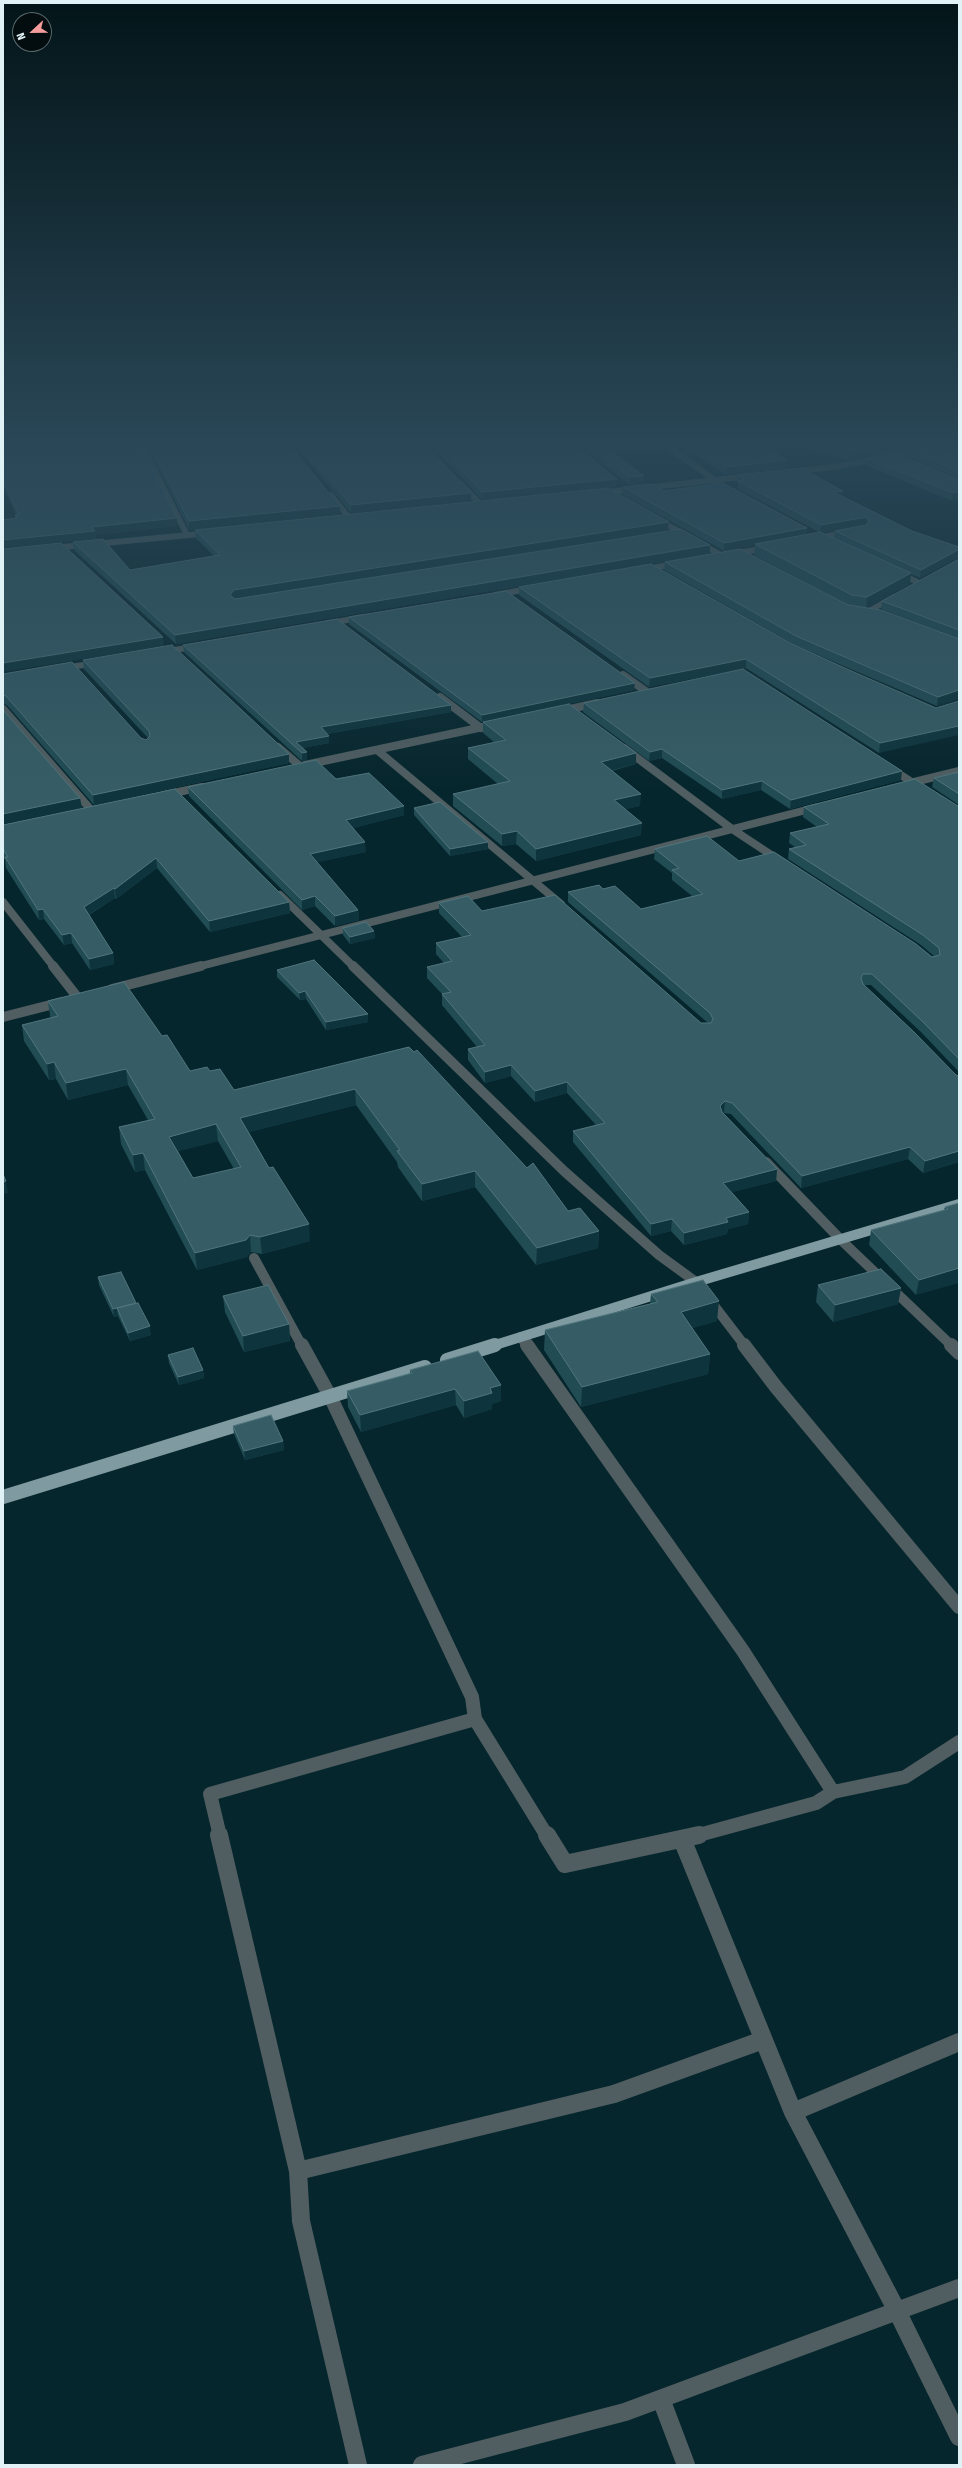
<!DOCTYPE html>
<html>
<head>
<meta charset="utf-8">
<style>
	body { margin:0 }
	#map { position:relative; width:962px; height:2468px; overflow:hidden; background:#06262d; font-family:"Fira Sans Condensed",sans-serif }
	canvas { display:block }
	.frame { position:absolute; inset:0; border:4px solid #e1f2f6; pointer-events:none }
	.north { position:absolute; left:12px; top:12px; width:40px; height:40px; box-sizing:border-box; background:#030d10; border:1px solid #5c696c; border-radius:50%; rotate:248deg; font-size:11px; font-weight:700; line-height:16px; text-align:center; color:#e1f2f6 }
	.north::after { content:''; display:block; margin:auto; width:14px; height:18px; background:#f59b9b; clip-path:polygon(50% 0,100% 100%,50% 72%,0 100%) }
</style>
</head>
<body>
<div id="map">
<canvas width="962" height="2468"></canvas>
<div class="frame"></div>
<div class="north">N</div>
</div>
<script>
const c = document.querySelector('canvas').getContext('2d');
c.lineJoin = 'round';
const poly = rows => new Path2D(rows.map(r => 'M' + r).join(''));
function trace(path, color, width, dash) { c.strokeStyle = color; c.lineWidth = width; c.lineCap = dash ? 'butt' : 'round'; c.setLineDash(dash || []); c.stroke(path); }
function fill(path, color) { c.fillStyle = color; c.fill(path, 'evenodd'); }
trace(poly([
	[143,447,187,535],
	[669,447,717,482],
	[790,472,841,466,929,447],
	[461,484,481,505],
	[599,493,751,476],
	[331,495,350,519],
	[657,519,723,556],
	[814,539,848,532],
	[52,548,210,533],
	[731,554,767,548],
	[642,570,679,563],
	[897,572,919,583],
	[495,595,533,588],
	[867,612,894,597],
	[325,624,363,617],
	[163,652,198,646],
	[63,668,97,663]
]), '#505e61', 6);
trace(poly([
	[623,675,647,692],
	[440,697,481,728],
	[3,709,92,811],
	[561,711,597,703],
	[278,747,300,766],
	[624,748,732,829,782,862],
	[377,750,561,904],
	[305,765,497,724],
	[890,768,921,788],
	[910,783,959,771],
	[164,795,202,787],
	[280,895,354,967],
	[3,902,54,967],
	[197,967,818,807]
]), '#505e61', 8);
trace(poly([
	[53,966,78,998],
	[353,966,564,1171,659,1255,696,1282,745,1346],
	[112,989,201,966],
	[3,1017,62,1002],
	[766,1162,841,1240,952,1346],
	[254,1258,302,1346],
	[521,1337,527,1346]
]), '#505e61', 10);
trace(poly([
	[302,1345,330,1396,472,1697,475,1719,547,1836],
	[527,1345,743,1651,833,1792],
	[744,1345,776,1387,959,1607],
	[951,1345,959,1353],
	[220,1836,210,1794,475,1719],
	[695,1836,816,1803,833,1792,905,1777,959,1742]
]), '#505e61', 14);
trace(poly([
	[219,1835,298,2171,301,2221,358,2465],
	[547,1835,565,1864,699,1835],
	[682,1839,793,2112,897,2311,959,2437],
	[793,2112,959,2042],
	[298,2171,614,2094,763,2040],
	[661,2399,686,2465],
	[422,2465,625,2412,959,2288]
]), '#505e61', 18);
trace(poly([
	[492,1346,696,1282,959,1204]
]), '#7f9aa1', 10);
trace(poly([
	[447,1360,495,1345],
	[3,1497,425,1367]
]), '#7f9aa1', 14);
fill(poly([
	[3,447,177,526,96,535,96,539,15,519,15,515,16,515,3,486],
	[148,447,291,447,340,514,189,530],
	[297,447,428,447,471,501,351,513],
	[433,447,578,447,617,479,617,486,482,500],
	[583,447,665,447,665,448,614,453,644,476,644,484,629,485],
	[684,447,763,447,787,460,787,468,726,475],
	[807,447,878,447,878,453,848,460],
	[884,447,911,447,893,450],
	[942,447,959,447,959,453],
	[908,449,959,454,959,479,907,456],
	[866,458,959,480,959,502,956,500,952,501,865,465],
	[737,475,842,496,912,531,959,547,959,558,957,558,920,578,911,574,910,584,866,608,959,639,937,706,795,645,664,570,665,562,850,606,754,555,755,545,724,551,623,495,623,487,663,491,807,528,806,534,819,532,738,489,738,484,737,483],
	[866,525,835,531,834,538,821,533],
	[195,530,668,530,234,599,710,554,176,644,74,550,73,542,130,570,214,556,196,538],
	[959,559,959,639,881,609,882,601],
	[519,587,792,644,847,669,936,708,879,753,746,668,649,687,519,595],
	[349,617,634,690,506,717,636,753,636,764,612,771,640,806,625,809,641,835,536,861,516,844,502,846,453,806,453,794,498,784,468,759,468,748,494,742,483,733,483,722,482,722,349,624],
	[183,645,451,705,451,712,327,734,329,743,303,748,307,752,307,760,302,761,184,652],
	[83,660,289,754,289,763,94,805,7,705,3,704,3,674,141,738,146,740,148,738,84,669],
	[584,703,901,780,790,809,761,790,722,799,662,758,649,761,583,712],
	[959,772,959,805,932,787,934,778],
	[336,779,404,815,353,828,366,852,317,862,358,910,359,920,335,926,315,906,302,910,189,796,188,787],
	[175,789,289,902,290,913,210,932,157,868,116,899,115,898,89,915,113,953,114,964,90,970,72,943,64,945,44,919,39,920,6,868,5,860,3,857,3,825],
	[958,806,959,806,959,1072,922,1033,871,985,864,985,956,1075,959,1076,959,1162,923,1173,908,1159,801,1188,731,1114,724,1113,723,1113,777,1169,776,1181,732,1192,749,1212,748,1224,728,1229,727,1234,684,1245,671,1231,651,1236,573,1142,573,1131,596,1125,567,1093,535,1102,511,1076,485,1083,468,1060,468,1049,477,1047,442,1005,442,994,427,978,427,967,444,963,436,954,436,943,462,937,439,913,439,903,482,911,701,1023,708,1023,568,902,568,892,603,889,641,909,692,896,672,880,672,873,654,859,655,849,739,861,932,957,934,956,921,945,788,859,789,849,795,847,789,843,790,833,817,827,803,817,804,807],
	[414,808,488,842,488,849,450,856,414,815],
	[343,928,374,931,375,938,350,944,343,935],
	[277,970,368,1022,326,1030,306,999,300,1000,277,977],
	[48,1001,162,1036,190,1071,210,1071,234,1090,409,1047,568,1211,599,1231,598,1248,536,1265,475,1187,422,1201,398,1167,397,1162,356,1105,249,1132,310,1241,262,1254,251,1252,247,1257,197,1270,145,1170,135,1172,121,1144,119,1127,148,1120,128,1085,68,1100,56,1079,49,1080,24,1041,22,1025,51,1018,50,1016],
	[218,1141,234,1169,193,1178,178,1151],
	[959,1203,916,1295,869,1245,871,1230,944,1210,945,1207],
	[98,1277,151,1335,130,1341,118,1316,114,1317,99,1285],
	[818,1285,901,1288,898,1304,833,1322,816,1302],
	[651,1294,717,1321,692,1328,710,1354,708,1374,581,1407,544,1350,545,1330,650,1304],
	[223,1296,289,1324,290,1341,244,1352,225,1312],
	[168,1355,203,1370,204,1378,179,1385,169,1363],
	[410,1370,501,1385,501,1401,492,1404,492,1409,464,1418,456,1405,361,1432,348,1407,347,1391,410,1374],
	[233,1426,283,1441,284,1450,245,1460,234,1434]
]), '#214c54');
fill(poly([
	[605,447,665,447,665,448,605,454],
	[875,447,878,447,878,453,848,460,849,452],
	[893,447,911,447,893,450],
	[787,460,787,468,726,475,726,467],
	[644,476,644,484,629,485,629,477],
	[617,479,617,486,482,500,482,492],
	[843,491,842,499,833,492],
	[957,492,956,500,952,501,953,493],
	[471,493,471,501,351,513,351,505],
	[340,506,340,514,189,530,189,521],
	[867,517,866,525,820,533,821,525],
	[177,518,177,526,96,535,96,539,3,548,3,540,92,527],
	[669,522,668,530,234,599,230,595,234,590],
	[807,528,806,536,755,544,755,545,724,551,724,543],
	[710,545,710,554,176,644,175,635],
	[958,550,957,558,920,578,921,570],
	[911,573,910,584,866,608,867,597],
	[163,637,164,646,3,672,3,663],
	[746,659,746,668,649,687,650,678],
	[635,683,634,690,482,722,482,715],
	[959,690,959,699,937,706,938,697],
	[451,705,451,712,321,735,321,727],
	[959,726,959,735,879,753,880,743],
	[329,736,329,743,297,749,296,742],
	[662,749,662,758,649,761,650,752],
	[307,752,307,760,302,761,302,753],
	[636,753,636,764,601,773,601,762],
	[289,754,289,763,94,805,93,795],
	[902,771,901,780,790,809,791,800],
	[762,781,761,790,722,799,722,790],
	[641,794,640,806,613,812,614,800],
	[80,798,82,808,3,824,3,814],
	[404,806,404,815,347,830,346,820],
	[642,823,641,835,536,861,536,849],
	[517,831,516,844,502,846,502,834],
	[365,842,366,852,310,864,310,854],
	[488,842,488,849,450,856,450,849],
	[156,858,157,868,116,899,115,889],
	[114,888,115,898,85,917,84,907],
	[315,896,315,906,302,910,302,900],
	[289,902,290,913,210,932,209,921],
	[43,909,44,919,39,920,38,910],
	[358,910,359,920,335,926,335,916],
	[374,931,375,938,350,944,350,937],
	[71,933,72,943,64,945,62,935],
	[113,953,114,964,90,970,89,959],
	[305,991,306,999,300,1000,299,993],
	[368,1014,368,1022,326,1030,326,1022],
	[54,1062,56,1079,49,1080,47,1064],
	[511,1065,511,1076,485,1083,485,1072],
	[126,1069,128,1085,68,1100,66,1083],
	[567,1082,567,1093,535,1102,535,1091],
	[355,1089,356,1105,242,1134,240,1118],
	[725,1101,724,1113,719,1117,720,1106],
	[216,1124,218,1141,171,1153,169,1137],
	[910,1147,908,1159,801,1188,802,1176],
	[959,1151,959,1162,923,1173,925,1161],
	[143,1153,145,1170,135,1172,133,1155],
	[777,1169,776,1181,722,1195,723,1183],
	[475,1171,475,1187,422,1201,422,1184],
	[6,1181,8,1193,3,1194,3,1182],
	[749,1212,748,1224,728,1229,727,1234,684,1245,684,1233,726,1218],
	[672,1219,671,1231,651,1236,651,1224],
	[309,1224,310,1241,262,1254,260,1237],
	[599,1231,598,1248,536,1265,537,1248],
	[250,1235,251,1252,247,1257,197,1270,195,1253],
	[959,1268,959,1283,916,1295,919,1280],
	[901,1288,898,1304,833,1322,835,1305],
	[719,1301,717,1321,679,1332,681,1312],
	[117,1308,118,1316,114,1317,113,1309],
	[289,1324,290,1341,244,1352,243,1336],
	[150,1326,151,1335,130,1341,128,1333],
	[710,1354,708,1374,581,1407,582,1387],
	[203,1370,204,1378,179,1385,178,1377],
	[501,1385,501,1401,492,1404,492,1409,464,1418,464,1401,490,1388],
	[455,1389,456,1405,361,1432,360,1415],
	[283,1441,284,1450,245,1460,244,1451]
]), '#0e353d');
const building = poly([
	[3,447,141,447,177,518,92,527,95,531,3,540,3,520,17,518,15,515,19,515,3,481,3,447],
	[151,447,291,447,340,506,189,521,151,447],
	[302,447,428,447,471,493,351,505,302,447],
	[440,447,578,447,617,479,482,492,440,447],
	[592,447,606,447,644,476,629,477,592,447],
	[696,447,763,447,787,460,726,467,696,447],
	[831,447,875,447,849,452,831,447],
	[918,447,938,447,959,454,959,471,908,449,918,447],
	[893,452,959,480,959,493,957,492,953,493,866,458,893,452],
	[801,468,843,491,833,492,912,531,959,547,959,550,958,550,921,570,835,531,866,525,869,522,867,517,821,525,738,481,745,480,737,475,801,468],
	[723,483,807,528,724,543,623,487,654,484,663,491,723,483],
	[608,488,669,522,234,590,230,595,235,599,681,529,710,545,175,635,73,542,103,539,130,570,220,555,195,530,608,488],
	[820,532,911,573,867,597,852,595,755,544,820,532],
	[61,543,163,637,3,663,3,549,61,543],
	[740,549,848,605,881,610,959,639,959,690,938,697,796,636,665,562,740,549],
	[959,559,959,630,882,601,959,559],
	[651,564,792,644,847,669,936,708,959,701,959,726,880,743,746,659,650,678,519,587,651,564],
	[506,591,635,683,482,715,349,617,506,591],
	[337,619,451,705,321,727,329,736,296,742,307,752,302,753,183,645,337,619],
	[172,645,289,754,93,795,6,696,3,695,3,674,72,662,141,738,146,740,150,736,149,731,83,660,172,645],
	[743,669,902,771,791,800,762,781,722,790,662,749,650,752,584,703,743,669],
	[569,704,636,753,601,762,641,794,614,800,642,823,536,849,517,831,502,834,453,794,510,781,468,748,506,740,483,722,569,704],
	[3,710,80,798,3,814,3,710],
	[316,760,336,779,369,773,404,806,346,820,365,842,310,854,358,910,335,916,315,896,302,900,188,787,316,760],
	[959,772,959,794,934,778,959,772],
	[915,779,958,806,959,806,959,1059,923,1022,872,974,863,974,861,978,863,984,914,1032,956,1075,959,1076,959,1151,925,1161,910,1147,802,1176,732,1103,725,1101,720,1106,722,1112,777,1169,723,1183,749,1212,726,1218,728,1222,684,1233,672,1219,651,1224,573,1131,605,1123,567,1082,535,1091,511,1065,485,1072,468,1049,485,1045,442,994,451,992,427,967,452,961,436,943,471,935,439,903,468,896,482,911,555,895,701,1023,711,1023,713,1019,710,1013,568,892,599,885,603,889,615,886,641,909,703,894,672,870,679,868,655,849,707,836,739,861,774,852,916,944,932,957,940,955,939,948,923,935,789,849,806,845,790,833,829,824,804,807,915,779],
	[175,789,289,902,209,921,156,858,115,889,114,888,84,907,113,953,89,959,71,933,62,935,43,909,38,910,5,857,8,857,3,849,3,825,175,789],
	[440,802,488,842,450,849,414,808,440,802],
	[366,922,374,931,350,937,343,928,366,922],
	[314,960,368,1014,326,1022,305,991,299,993,277,970,314,960],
	[124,982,162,1036,167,1035,190,1071,207,1067,210,1071,220,1069,234,1090,409,1047,414,1052,417,1050,527,1168,533,1163,568,1211,580,1208,599,1231,537,1248,475,1171,422,1184,397,1151,400,1150,355,1089,240,1118,269,1168,273,1167,309,1224,260,1237,250,1235,246,1240,195,1253,143,1153,133,1155,119,1127,155,1119,126,1069,66,1083,54,1062,47,1064,22,1025,58,1016,48,1001,124,982],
	[216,1124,241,1167,193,1178,169,1137,216,1124],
	[3,1174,6,1181,3,1182,3,1174],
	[959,1203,959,1268,919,1280,871,1230,948,1209,945,1207,959,1203],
	[881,1269,901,1288,835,1305,818,1285,881,1269],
	[121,1272,136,1303,113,1309,98,1277,121,1272],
	[703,1280,719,1301,681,1312,710,1354,582,1387,545,1330,658,1302,651,1294,703,1280],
	[268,1285,289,1324,243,1336,223,1296,268,1285],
	[138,1303,150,1326,128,1333,117,1308,138,1303],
	[193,1348,203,1370,178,1377,168,1355,193,1348],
	[478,1351,501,1385,490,1388,492,1393,464,1401,455,1389,360,1415,347,1391,412,1373,410,1370,478,1351],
	[271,1415,283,1441,244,1451,233,1426,271,1415]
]);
fill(building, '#365d66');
trace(building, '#51757c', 1);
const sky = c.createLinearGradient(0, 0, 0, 792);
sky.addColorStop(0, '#031519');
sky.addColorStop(0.56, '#2a4757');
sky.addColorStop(1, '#2a475700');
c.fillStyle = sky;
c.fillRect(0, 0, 962, 792);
</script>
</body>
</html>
